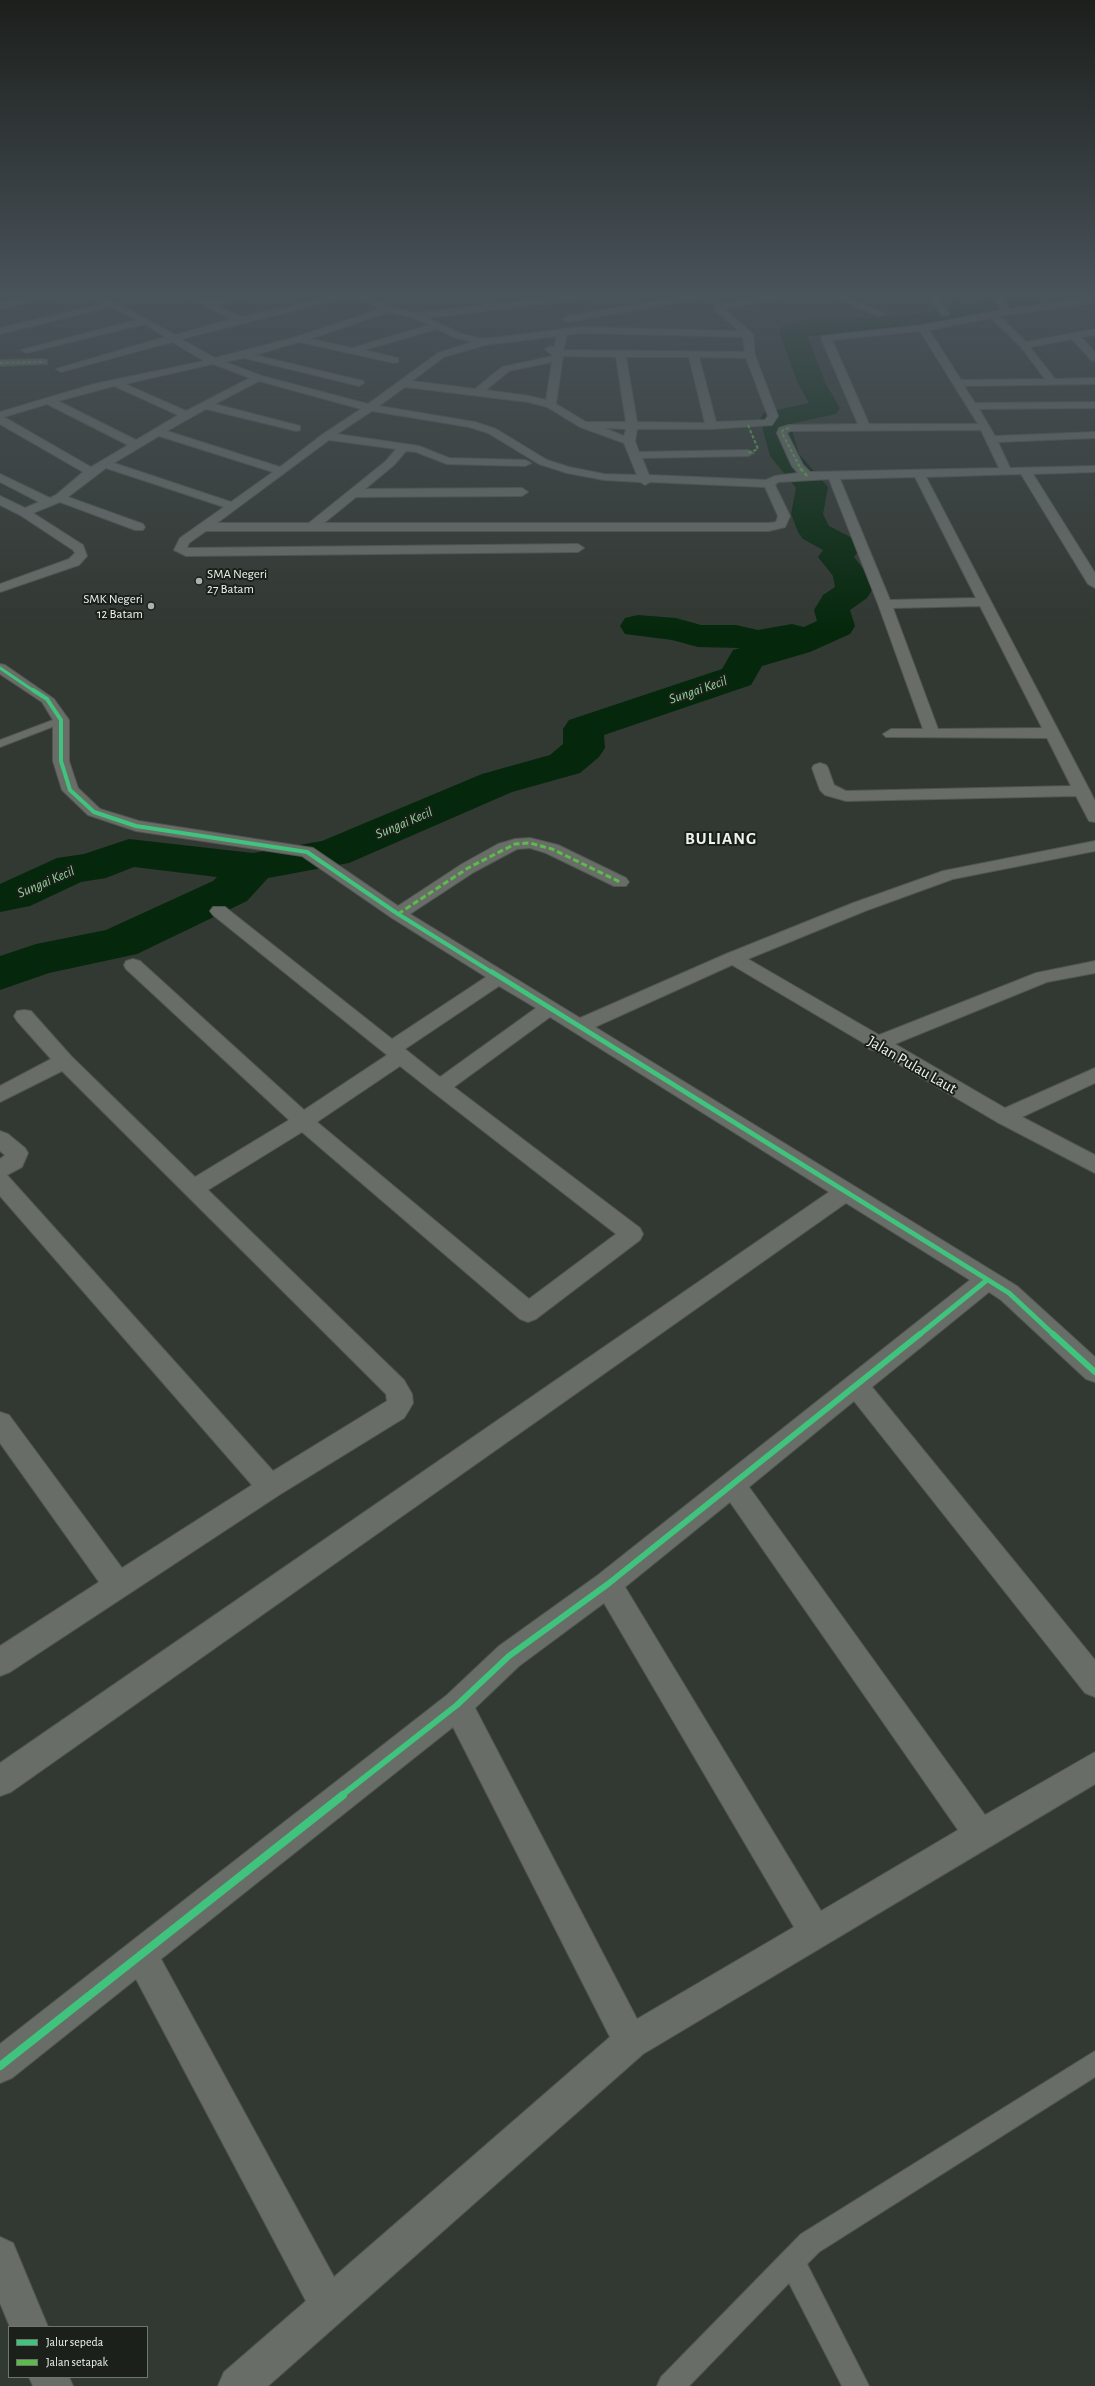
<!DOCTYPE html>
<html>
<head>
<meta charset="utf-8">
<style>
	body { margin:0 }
	#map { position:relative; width:1095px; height:2386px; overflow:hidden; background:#323832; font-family:"Alegreya Sans",sans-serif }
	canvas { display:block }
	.legend { position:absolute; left:8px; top:2326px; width:140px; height:52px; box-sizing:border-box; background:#1b201b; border:1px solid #6f756f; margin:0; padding:5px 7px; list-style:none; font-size:12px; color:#edf4ed }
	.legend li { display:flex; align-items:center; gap:8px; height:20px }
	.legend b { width:20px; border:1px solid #6f756f }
</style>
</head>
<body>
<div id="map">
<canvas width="1095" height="2386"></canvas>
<ul class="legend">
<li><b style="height:5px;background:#40c37c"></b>Jalur sepeda</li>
<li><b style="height:5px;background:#5cbc4b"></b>Jalan setapak</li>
</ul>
</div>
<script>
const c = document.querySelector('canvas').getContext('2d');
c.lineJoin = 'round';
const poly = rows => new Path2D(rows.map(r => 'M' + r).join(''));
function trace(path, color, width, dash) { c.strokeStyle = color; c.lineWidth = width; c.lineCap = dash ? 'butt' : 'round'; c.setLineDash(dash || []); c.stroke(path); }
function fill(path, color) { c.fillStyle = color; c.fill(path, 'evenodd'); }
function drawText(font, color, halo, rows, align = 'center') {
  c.font = font + ' "Alegreya Sans",sans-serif'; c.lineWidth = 4; c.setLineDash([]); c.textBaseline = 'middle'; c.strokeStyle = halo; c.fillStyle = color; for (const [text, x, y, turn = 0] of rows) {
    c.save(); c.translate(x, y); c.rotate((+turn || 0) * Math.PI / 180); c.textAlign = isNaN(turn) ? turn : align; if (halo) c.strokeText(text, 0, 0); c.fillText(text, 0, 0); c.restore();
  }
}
trace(poly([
	[951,296,959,307,967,313]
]), '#05280c', 4.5);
fill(poly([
	[1028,296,1074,296,1071,301,995,317,895,333,807,336,826,384,840,408,836,414,790,424,799,454,828,487,823,514,829,526,856,540,861,547,854,557,867,574,872,590,867,598,850,610,855,626,850,634,810,652,762,666,751,685,604,735,605,748,599,757,580,773,512,792,349,863,268,878,247,901,137,954,49,973,0,990,0,956,36,944,106,930,213,881,217,877,134,867,106,878,81,882,30,906,0,912,0,884,57,858,84,854,129,839,253,853,322,841,482,774,550,755,563,744,563,729,569,720,722,669,733,650,740,648,698,647,672,640,625,634,620,626,625,618,638,615,676,618,701,625,736,625,758,630,792,624,804,627,817,621,814,610,823,595,835,587,833,576,818,557,823,550,803,539,798,532,791,514,796,488,770,456,760,419,764,413,809,403,798,384,779,331,783,326,808,320,895,317,1028,296]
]), '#05280c');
const lane = poly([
	[61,717,65,718,65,722,0,747,0,740,61,717],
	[1095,2051,1095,2077,819,2252,807,2264,869,2386,842,2386,789,2283,689,2386,657,2386,661,2377,801,2234,1095,2051]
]);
const street = poly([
	[35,296,52,296,0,309,0,303,35,296],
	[90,296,101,296,115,302,175,335,231,319,185,296,196,296,209,302,234,296,248,296,217,306,241,317,335,296,352,296,181,339,215,358,296,337,380,309,356,296,367,296,391,307,416,313,564,296,591,296,586,299,427,318,462,334,484,339,580,327,739,331,715,310,715,306,764,296,783,296,779,299,724,309,753,334,755,355,778,416,772,425,711,429,637,429,635,441,639,452,748,450,754,453,748,456,642,458,649,475,766,480,775,476,798,473,792,466,777,433,779,428,789,425,858,424,821,338,823,336,923,325,1002,310,991,296,1000,296,1010,309,1095,297,1095,303,1000,316,1026,342,1095,329,1095,335,1081,337,1095,352,1095,361,1091,360,1072,339,1030,347,1055,379,1095,378,1095,384,964,386,975,403,1095,402,1095,408,979,409,995,436,1095,432,1095,438,998,442,1010,468,1095,466,1095,472,1033,474,1095,573,1095,588,1088,584,1021,474,926,477,1090,791,1095,801,1095,822,1089,821,1076,796,846,801,825,795,820,790,812,768,814,765,820,763,826,765,828,768,834,785,846,791,1071,786,1047,738,886,737,883,734,891,729,923,729,878,604,829,479,778,482,775,485,790,516,785,527,769,531,206,531,189,543,187,548,578,544,584,548,578,552,186,556,174,550,180,538,224,507,106,468,68,497,143,524,145,527,143,530,135,530,60,502,33,513,83,545,87,556,79,565,0,592,0,584,69,559,75,553,73,550,20,515,0,505,0,496,25,508,39,502,0,482,0,474,50,498,56,495,83,472,0,424,0,412,94,384,204,361,172,342,61,372,56,369,165,337,145,324,26,353,21,350,137,320,110,307,0,334,0,328,102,304,90,296],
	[388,312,413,318,429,325,352,348,310,339,388,312],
	[991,318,1021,347,1045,379,961,380,929,330,991,318],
	[437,329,456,338,473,342,438,353,368,404,262,376,225,362,244,358,359,386,364,383,363,381,255,355,299,342,394,363,398,362,398,358,364,350,437,329],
	[920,331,978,424,869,424,832,340,920,331],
	[580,333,743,337,745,352,563,350,567,335,580,333],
	[557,336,554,347,550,346,545,349,553,356,502,367,475,389,412,381,444,357,485,345,557,336],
	[563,356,616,357,626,422,586,422,556,404,563,356],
	[626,357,689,357,705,423,637,422,626,357],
	[699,357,746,358,768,416,765,420,716,422,699,357],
	[552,362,546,400,529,396,486,390,509,371,552,362],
	[213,364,250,378,186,411,125,384,213,364],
	[259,381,361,409,323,434,280,467,167,431,206,409,296,431,300,430,300,426,215,404,259,381],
	[114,386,178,415,136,440,58,401,114,386],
	[405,387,528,402,547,407,580,427,624,443,637,475,604,474,569,467,547,460,496,429,475,422,379,406,405,387],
	[47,404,128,445,91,467,4,417,47,404],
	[372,411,469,427,488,433,539,464,567,473,604,480,640,482,645,485,650,482,765,487,778,516,776,522,769,523,324,523,356,497,522,496,528,492,522,488,365,489,394,465,406,451,416,452,447,464,525,466,531,463,525,460,449,458,419,446,337,434,372,411],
	[604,428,626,429,624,436,604,428],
	[981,430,999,468,810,472,803,465,787,433,790,431,981,430],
	[159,436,273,472,231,502,114,463,159,436],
	[329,440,396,449,386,461,309,523,217,523,329,440],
	[915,477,976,598,890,600,840,479,915,477],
	[980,606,1042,728,938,729,893,608,980,606],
	[684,296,704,296,699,299,568,322,563,319,568,316,684,296],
	[832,296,844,296,885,314,877,316,832,296],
	[929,296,937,296,949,313,947,315,941,315,929,296],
	[43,359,47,360,47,364,0,366,0,360,43,359],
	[0,664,5,665,54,699,69,720,69,761,78,788,100,809,139,821,313,848,398,906,462,864,498,844,515,839,530,838,558,845,626,878,629,882,626,886,614,886,546,853,530,848,517,849,474,872,410,914,580,1018,726,954,853,903,943,871,1095,841,1095,851,953,879,865,911,748,959,879,1035,1036,973,1095,961,1095,973,1047,982,895,1044,1005,1108,1095,1068,1095,1083,1022,1117,1095,1155,1095,1173,997,1122,876,1051,869,1049,867,1045,732,965,595,1027,1017,1286,1095,1357,1095,1382,1086,1379,1001,1300,989,1292,872,1387,1095,1660,1095,1697,1085,1693,854,1401,749,1487,985,1815,1095,1752,1095,1784,643,2054,268,2386,218,2386,224,2372,306,2301,136,1979,12,2078,0,2083,0,2044,447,1695,499,1646,598,1575,970,1280,846,1203,11,1792,0,1796,0,1763,829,1192,550,1017,454,1087,640,1228,643,1234,640,1240,536,1319,528,1322,520,1319,302,1132,208,1190,404,1380,412,1394,413,1403,409,1410,404,1418,279,1495,10,1672,0,1676,0,1646,99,1582,0,1443,0,1412,9,1415,122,1568,252,1485,0,1196,0,1159,5,1155,0,1151,0,1131,8,1134,25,1148,28,1153,22,1167,7,1175,273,1471,387,1401,386,1394,62,1071,0,1102,0,1086,51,1059,17,1021,14,1016,17,1011,24,1010,31,1011,71,1056,195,1177,289,1120,126,969,124,965,126,961,133,959,140,961,304,1110,387,1055,213,915,210,911,213,907,225,907,392,1039,486,977,392,918,302,856,136,831,88,815,62,790,53,761,53,720,42,702,0,674,0,664],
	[499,986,536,1008,440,1077,405,1049,499,986],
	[400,1066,433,1092,616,1234,529,1299,317,1122,400,1066],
	[730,1502,958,1830,821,1911,625,1587,730,1502],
	[604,1603,794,1927,637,2019,475,1708,519,1666,604,1603],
	[453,1727,610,2037,334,2277,161,1959,453,1727],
	[0,2237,13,2243,48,2327,10,2327,0,2303,0,2237],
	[29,2377,69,2377,73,2386,33,2386,29,2377]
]);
trace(lane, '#515651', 2);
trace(street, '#515651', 2);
fill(lane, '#686d68');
fill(street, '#686d68');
trace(poly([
	[0,363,43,362],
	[748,425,758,449,748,453],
	[789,428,783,430,782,433,801,469]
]), '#5cbc4b', 2, [3.5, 2]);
trace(poly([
	[800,468,807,476]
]), '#5cbc4b', 2.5, [4.5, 2.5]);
trace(poly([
	[398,914,468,868,515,844,530,843,552,849,620,882]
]), '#5cbc4b', 3, [6, 3]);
trace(poly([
	[0,668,34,691]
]), '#40c37c', 3);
trace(poly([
	[33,690,47,699,61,720,61,761,70,790,94,812,136,826,307,852,398,914,493,973]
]), '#40c37c', 4);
trace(poly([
	[492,972,1009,1293,1054,1335],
	[919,1335,987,1280]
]), '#40c37c', 5);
trace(poly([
	[1053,1334,1095,1372],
	[341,1796,457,1705,509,1656,608,1584,920,1334]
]), '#40c37c', 6);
trace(poly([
	[0,2066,343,1795]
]), '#40c37c', 8);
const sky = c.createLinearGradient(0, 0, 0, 630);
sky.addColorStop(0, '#1c1f1c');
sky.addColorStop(0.47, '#49535a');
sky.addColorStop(1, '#49535a00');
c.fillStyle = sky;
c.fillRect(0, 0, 1095, 630);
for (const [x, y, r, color] of [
	[199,581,4,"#acb2ac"],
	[151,606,4,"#acb2ac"]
]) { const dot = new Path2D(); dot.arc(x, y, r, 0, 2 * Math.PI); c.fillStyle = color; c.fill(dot); trace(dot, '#1b201b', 1.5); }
drawText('13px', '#edf4ed', '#1b201b', [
	["SMA Negeri",207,574],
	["27 Batam",207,589],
	["SMK Negeri",143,599,"right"],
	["12 Batam",143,614,"right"]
], 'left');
drawText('italic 14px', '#8ed595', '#1b201b', [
	["Sungai Kecil",698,690,-19],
	["Sungai Kecil",404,823,-23],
	["Sungai Kecil",46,882,-23]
]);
drawText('16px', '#edf4ed', '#1b201b', [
	["Jalan Pulau Laut",912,1065,30]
]);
c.letterSpacing = '1px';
drawText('bold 17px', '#edf4ed', '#1b201b', [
	["BULIANG",721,839]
]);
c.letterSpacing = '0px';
</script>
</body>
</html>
